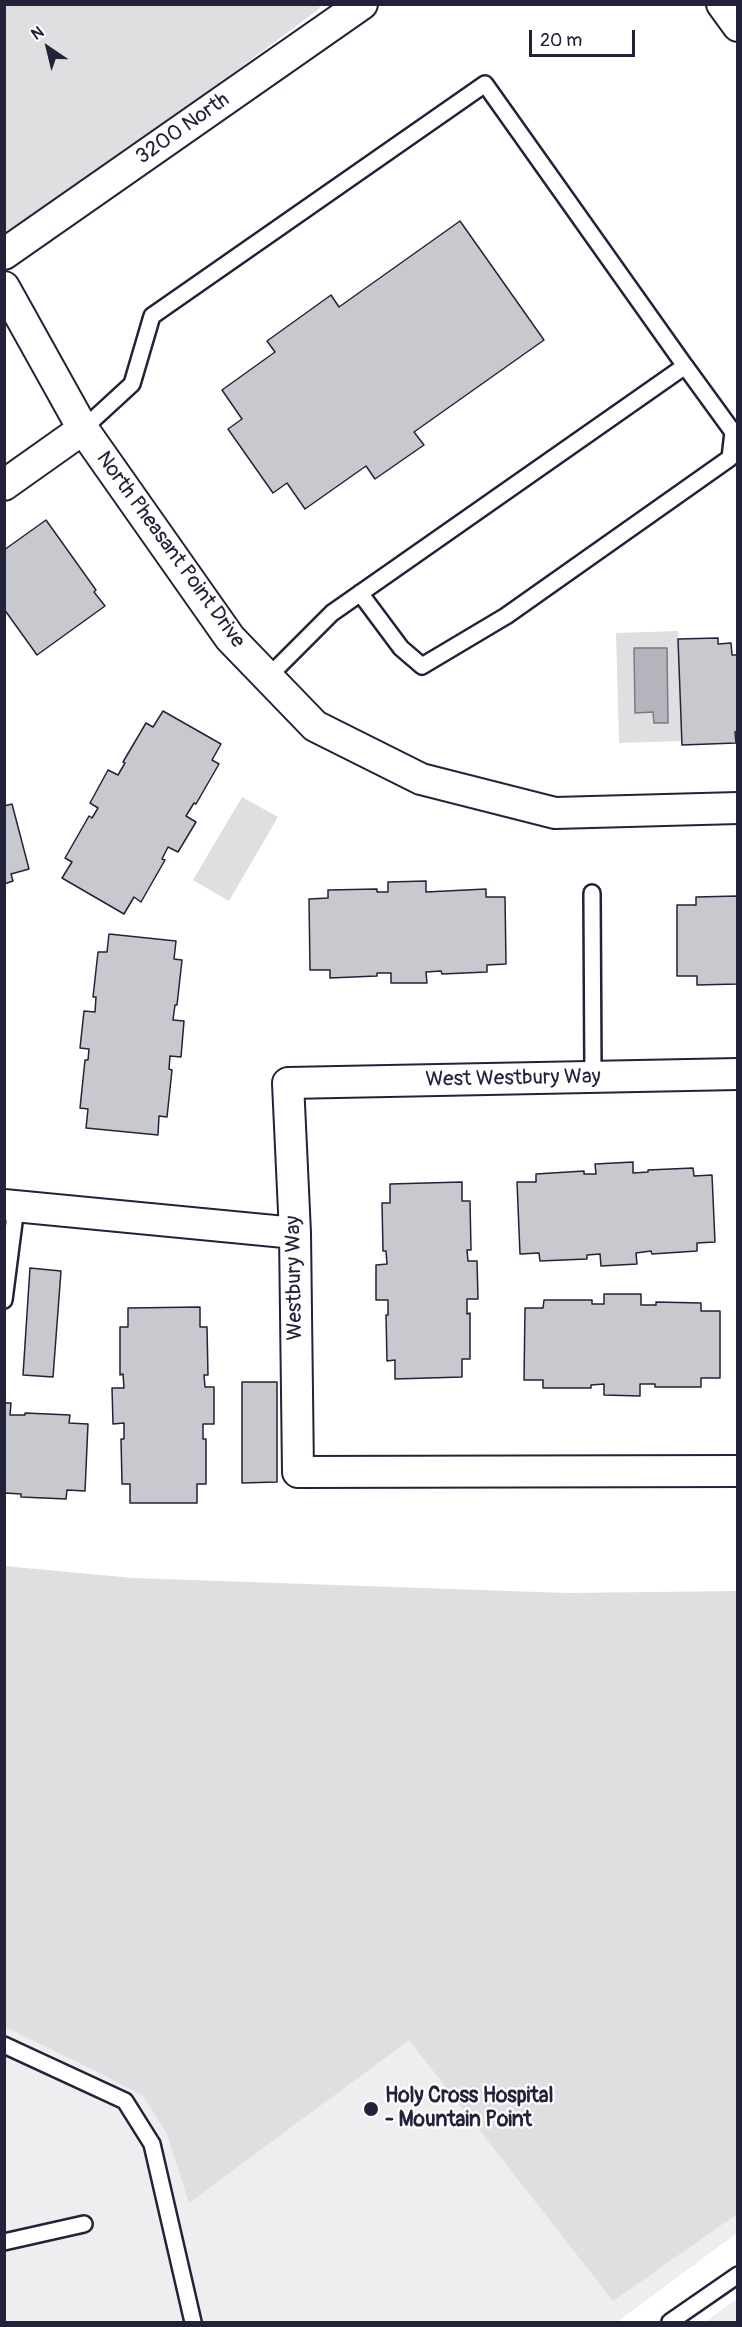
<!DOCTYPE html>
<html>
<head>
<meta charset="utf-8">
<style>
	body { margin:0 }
	#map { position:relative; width:742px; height:2327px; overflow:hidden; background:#fff; font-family:Pangolin,sans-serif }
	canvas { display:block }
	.frame { position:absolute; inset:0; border:6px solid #22223b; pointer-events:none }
	.north { position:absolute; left:18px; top:18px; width:60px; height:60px; -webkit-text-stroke:4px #fff; paint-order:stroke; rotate:325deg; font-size:16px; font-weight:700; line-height:24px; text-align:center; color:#22223b }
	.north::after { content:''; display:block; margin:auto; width:21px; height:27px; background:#22223b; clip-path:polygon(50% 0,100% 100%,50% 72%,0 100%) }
	.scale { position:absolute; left:529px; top:30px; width:106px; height:27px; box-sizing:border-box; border:3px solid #22223b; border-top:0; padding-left:8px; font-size:18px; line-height:21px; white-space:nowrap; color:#22223b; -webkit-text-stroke:4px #fff; paint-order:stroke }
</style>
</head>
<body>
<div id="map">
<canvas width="742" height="2327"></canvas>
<div class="frame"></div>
<div class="north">N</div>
<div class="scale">20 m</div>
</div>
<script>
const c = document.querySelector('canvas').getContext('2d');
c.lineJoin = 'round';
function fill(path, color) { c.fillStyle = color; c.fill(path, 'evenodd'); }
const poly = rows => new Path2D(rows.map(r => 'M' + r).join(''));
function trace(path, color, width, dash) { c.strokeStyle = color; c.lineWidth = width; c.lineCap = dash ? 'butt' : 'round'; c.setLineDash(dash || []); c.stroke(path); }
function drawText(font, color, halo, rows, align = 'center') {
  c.font = font + ' Pangolin,sans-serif'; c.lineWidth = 4.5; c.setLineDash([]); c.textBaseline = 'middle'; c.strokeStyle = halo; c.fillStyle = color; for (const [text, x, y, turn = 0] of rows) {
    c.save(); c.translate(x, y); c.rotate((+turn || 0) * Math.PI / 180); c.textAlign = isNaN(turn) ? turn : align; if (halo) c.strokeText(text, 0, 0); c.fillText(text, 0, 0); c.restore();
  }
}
fill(poly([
	[4,1823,737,1986,737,2233,617,2322,5,2322],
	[737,2299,737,2322,705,2322]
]), '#eeeef1');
fill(poly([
	[5,5,320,5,319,9,5,243],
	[678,631,682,741,619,743,616,633],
	[242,797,278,817,229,901,193,880],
	[4,1566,133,1578,567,1593,737,1591,737,2214,613,2301,409,2040,189,2203,167,2134,143,2096,96,2071,5,2027]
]), '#dfdfe2');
const water = poly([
	[634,648,667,648,668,723,654,723,653,712,635,713,634,648]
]);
fill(water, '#b4b4bc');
trace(water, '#7a7a88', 1.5);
const building = poly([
	[460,221,544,340,414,432,424,445,375,479,366,466,305,509,287,483,273,493,228,429,242,419,222,390,275,352,267,341,331,295,339,307,460,221],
	[46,520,96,590,94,592,105,606,37,655,4,609,4,550,46,520],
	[718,638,718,644,731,643,732,655,738,655,738,731,735,732,736,743,682,745,678,639,718,638],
	[163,711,221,744,212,760,219,764,196,804,194,803,186,816,196,822,178,852,168,847,162,859,165,860,141,902,134,897,124,914,62,878,72,862,65,858,89,816,92,818,98,808,90,803,108,770,118,775,125,763,123,762,146,723,153,727,163,711],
	[12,804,29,869,11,874,13,881,4,884,4,806,12,804],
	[426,881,426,892,486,889,486,897,505,897,506,964,487,965,487,972,442,974,441,971,426,972,427,983,391,983,391,973,377,973,377,976,330,978,330,970,310,970,309,899,328,898,328,890,377,889,377,892,388,892,388,882,426,881],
	[738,896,738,984,697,985,697,976,677,976,677,905,696,905,696,897,738,896],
	[109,934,176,941,174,959,182,960,177,1005,175,1005,173,1020,184,1021,181,1057,170,1056,169,1069,172,1070,167,1117,159,1116,158,1135,86,1128,88,1109,80,1108,85,1060,88,1060,89,1049,80,1048,84,1011,95,1012,96,997,93,997,98,952,107,952,109,934],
	[633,1162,633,1173,648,1172,648,1170,693,1168,694,1176,712,1175,715,1242,697,1243,697,1251,652,1254,651,1251,636,1253,637,1264,601,1266,600,1254,587,1255,587,1259,540,1261,539,1253,520,1254,517,1182,536,1182,536,1174,584,1171,584,1174,596,1174,595,1164,633,1162],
	[462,1182,462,1201,470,1201,471,1250,467,1250,468,1261,477,1261,478,1299,467,1299,467,1314,470,1313,470,1359,462,1359,462,1377,395,1379,395,1360,387,1361,386,1315,388,1315,388,1300,376,1300,376,1265,387,1264,386,1251,383,1251,382,1203,390,1203,390,1184,462,1182],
	[30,1268,61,1271,53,1377,23,1375,30,1268],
	[604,1294,641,1294,641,1305,656,1305,656,1302,701,1303,701,1311,720,1311,720,1378,701,1378,701,1387,655,1387,655,1384,640,1384,640,1396,604,1395,604,1384,591,1385,591,1388,543,1388,543,1380,524,1380,525,1308,543,1308,544,1300,592,1300,592,1304,604,1304,604,1294],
	[200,1307,200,1327,207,1327,208,1375,204,1375,205,1387,214,1387,214,1424,203,1424,203,1439,206,1439,206,1484,197,1484,197,1503,130,1503,130,1484,122,1484,121,1439,124,1439,124,1423,113,1424,112,1388,124,1388,123,1374,120,1375,120,1327,128,1327,128,1308,200,1307],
	[242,1382,277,1382,277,1482,242,1483,242,1382],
	[4,1403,11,1403,10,1415,25,1415,25,1413,70,1415,69,1423,88,1424,85,1491,67,1490,66,1499,21,1497,21,1494,5,1493,4,1505,4,1403]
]);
fill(building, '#c8c8cf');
trace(building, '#22223b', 1.5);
const service = poly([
	[83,429,132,384,152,316,485,84,685,366,332,613,268,677],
	[360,593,401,648,422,666,506,616,730,458,733,432,685,366],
	[592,893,593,1077],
	[4,1300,16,1207],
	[4,2045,125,2101,152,2144,193,2322],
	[4,2242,84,2224],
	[670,2322,738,2275]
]);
const minor = poly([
	[722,4,738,26],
	[4,254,362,4],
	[4,287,83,429,230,638,315,726,421,779,555,813,738,808],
	[4,485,83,429],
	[738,1074,288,1083,295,1233,298,1472,738,1471],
	[4,1205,295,1233]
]);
trace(service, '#22223b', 20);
trace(minor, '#22223b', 34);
trace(service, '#fff', 15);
trace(minor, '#fff', 30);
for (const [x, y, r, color] of [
	[371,2109,8,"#22223b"]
]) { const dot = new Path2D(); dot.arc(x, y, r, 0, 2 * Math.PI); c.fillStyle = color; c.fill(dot); trace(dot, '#fff', 2); }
drawText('21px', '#22223b', '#fff', [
	["3200 North",183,129,-35],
	["North Pheasant Point Drive",170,550,54],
	["West Westbury Way",513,1079,-1],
	["Westbury Way",295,1278,-91]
]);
drawText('bold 21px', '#22223b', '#fff', [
	["Holy Cross Hospital",385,2097],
	["- Mountain Point",385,2121]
], 'left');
</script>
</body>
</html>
